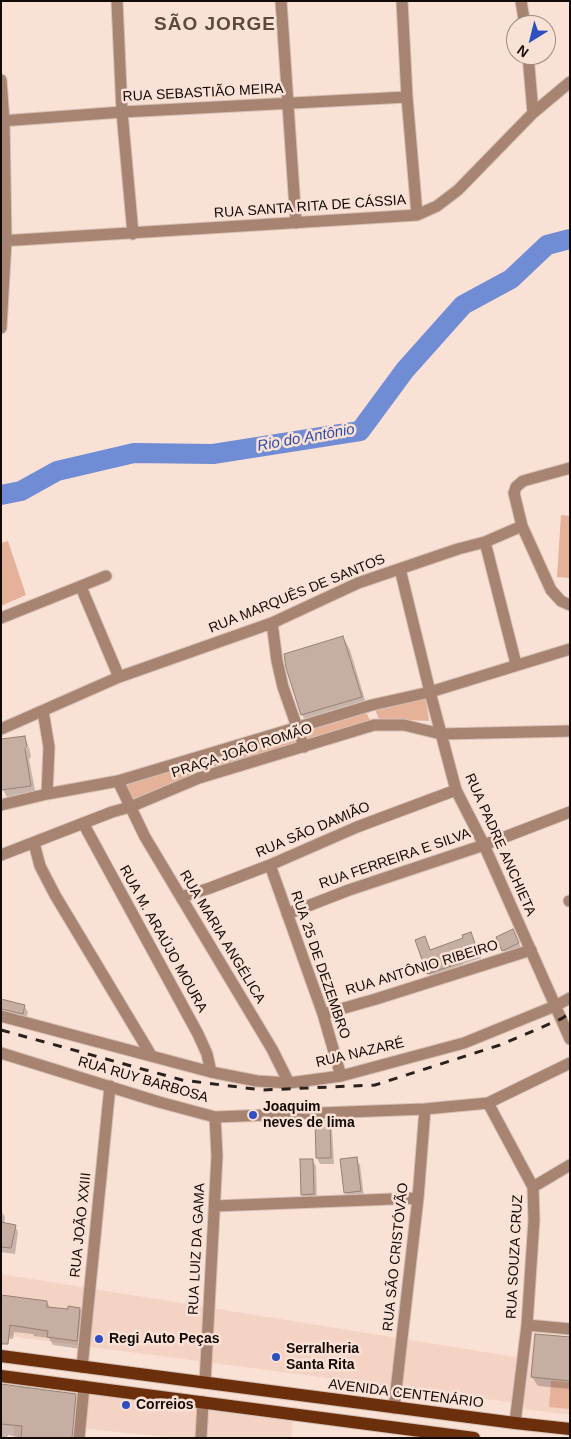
<!DOCTYPE html>
<html>
<head>
<meta charset="utf-8">
<style>
	body { margin:0 }
	#map { position:relative; width:571px; height:1439px; overflow:hidden; background:#fae1d5; font-family:Helvetica,sans-serif }
	canvas { display:block }
	.frame { position:absolute; inset:0; border:2px solid #120a07; pointer-events:none }
	.north { position:absolute; left:506px; top:15px; width:50px; height:50px; box-sizing:border-box; background:#fae1d5; border:1px solid #9d8b83; border-radius:50%; rotate:216deg; font-size:14px; font-weight:700; line-height:20px; text-align:center; color:#120a07 }
	.north::after { content:''; display:block; margin:auto; width:18px; height:22px; background:#2e4fbf; clip-path:polygon(50% 0,100% 100%,50% 72%,0 100%) }
</style>
</head>
<body>
<div id="map">
<canvas width="571" height="1439"></canvas>
<div class="frame"></div>
<div class="north">N</div>
</div>
<script>
const c = document.querySelector('canvas').getContext('2d');
c.lineJoin = 'round';
function fill(path, color) { c.fillStyle = color; c.fill(path, 'evenodd'); }
const poly = rows => new Path2D(rows.map(r => 'M' + r).join(''));
function trace(path, color, width, dash) { c.strokeStyle = color; c.lineWidth = width; c.lineCap = dash ? 'butt' : 'round'; c.setLineDash(dash || []); c.stroke(path); }
function drawText(font, color, halo, rows, align = 'center') {
  c.font = font + ' Helvetica,sans-serif'; c.lineWidth = 5; c.setLineDash([]); c.textBaseline = 'middle'; c.strokeStyle = halo; c.fillStyle = color; for (const [text, x, y, turn = 0] of rows) {
    c.save(); c.translate(x, y); c.rotate((+turn || 0) * Math.PI / 180); c.textAlign = isNaN(turn) ? turn : align; if (halo) c.strokeText(text, 0, 0); c.fillText(text, 0, 0); c.restore();
  }
}
fill(poly([
	[1,1274,522,1358,530,1359,534,1333,570,1336,570,1415,524,1409,524,1404,1,1335],
	[1,1377,293,1415,291,1438,176,1438,70,1427,69,1438,14,1438,14,1426,1,1425]
]), '#f4d3c4');
fill(poly([
	[561,515,570,516,570,578,557,577],
	[8,541,26,595,1,606,1,543],
	[426,699,429,721,379,719,375,710],
	[366,712,370,720,308,741,303,731],
	[293,733,297,743,202,773,198,761],
	[190,765,192,777,130,801,125,782],
	[551,1381,570,1382,570,1409,549,1407]
]), '#e5b199');
fill(poly([
	[343,637,350,650,368,710,309,727,302,715,288,668],
	[24,737,29,747,31,757,29,759,36,795,8,799,3,790,1,779],
	[26,746,29,746,22,755],
	[471,934,481,958,463,964,465,968,432,979,428,973,425,938,431,951,465,939],
	[516,937,522,949,507,956,503,950],
	[1,1001,24,1006,28,1012,26,1020,1,1016],
	[329,1121,332,1128,334,1164,320,1164,317,1158],
	[356,1159,360,1165,364,1197,349,1198,345,1192],
	[312,1160,316,1166,317,1200,306,1201,302,1195],
	[1,1211,5,1217,4,1224,15,1226,18,1232,15,1254,1,1252],
	[1,1297,47,1302,50,1308,69,1311,80,1309,84,1317,81,1349,53,1345,49,1338,34,1336,33,1334,14,1332,13,1339,1,1338],
	[570,1338,570,1389,538,1386,532,1377],
	[1,1385,75,1395,82,1407,79,1438,22,1438,8,1435,7,1438,1,1438]
]), '#0003');
trace(poly([
	[1,495,21,491,57,471,134,453,213,454,360,431,405,370,463,305,511,279,547,245,570,239]
]), '#708cd5', 20);
const building = poly([
	[343,636,362,697,301,715,286,668,284,654,343,636],
	[25,736,27,747,25,749,31,786,1,790,1,739,25,736],
	[513,929,519,943,502,951,496,937,513,929],
	[471,932,478,952,461,958,463,962,427,974,415,940,425,936,430,950,463,938,462,935,471,932],
	[1,999,25,1005,23,1014,1,1009,1,999],
	[330,1120,331,1158,316,1158,315,1121,330,1120],
	[357,1157,361,1191,344,1193,340,1159,357,1157],
	[300,1159,313,1159,314,1194,301,1195,300,1159],
	[1,1222,16,1225,11,1248,1,1247,1,1222],
	[1,1295,47,1301,47,1307,68,1309,68,1306,80,1308,77,1341,47,1337,48,1331,10,1325,8,1344,1,1344,1,1295],
	[535,1334,570,1337,570,1381,531,1377,535,1334],
	[1,1384,76,1394,72,1438,21,1438,22,1426,1,1424,1,1384]
]);
fill(building, '#c6aea3');
trace(building, '#968075', 1);
const minor = poly([
	[117,1,122,112,133,234],
	[281,1,296,223],
	[402,1,407,97,417,215],
	[521,1,525,25],
	[528,55,533,113],
	[1,80,4,121,6,241,1,328],
	[1,121,122,112,407,97],
	[1,241,417,215,437,206,458,190,533,113,570,82],
	[570,468,523,481,516,487,514,493,522,526,551,590,561,601,570,605],
	[485,542,516,664],
	[400,569,430,692,456,790,484,845,570,1039],
	[81,587,119,677],
	[1,618,106,576],
	[272,623,277,661,283,687,304,747],
	[43,711,49,747,47,794],
	[1,729,119,677,272,623,358,583,458,549,485,542,522,526],
	[118,781,145,837,272,1049,289,1083],
	[1,805,47,794,118,781,372,705,430,692,570,649],
	[83,823,198,1034,207,1054,211,1072],
	[34,843,40,866,55,895,151,1055],
	[1,855,112,812,130,807,199,778,374,725,404,725,441,734,570,731],
	[270,865,323,1014,341,1076],
	[181,897,210,888,270,865,357,827,456,790],
	[569,901,570,901],
	[287,914,349,890,484,845,570,812],
	[323,1014,376,999,531,950],
	[1,1016,211,1072,257,1081,289,1083,341,1076,464,1043,555,1006,570,998],
	[1,1053,159,1102,215,1117,425,1109,488,1103,570,1063],
	[488,1103,533,1187,534,1220,527,1325,515,1423],
	[533,1187,570,1165],
	[215,1206,418,1198],
	[527,1325,570,1329],
	[82,1367,110,1086],
	[205,1383,217,1156,215,1117],
	[394,1408,418,1198,425,1109],
	[79,1438,84,1386],
	[201,1438,203,1402]
]);
const major = poly([
	[1,1356,515,1423,570,1429],
	[1,1376,474,1438]
]);
trace(minor, '#d5bfb4', 13);
trace(major, '#d5bfb4', 14);
trace(minor, '#a78371', 11);
trace(major, '#6b2f0c', 12);
trace(poly([
	[1,1030,182,1080,262,1090,375,1085,500,1045,561,1019,570,1013]
]), '#2a211d', 3, [9, 9]);
for (const [x, y, r, color] of [
	[253,1115,5,"#2e4fbf"],
	[99,1339,5,"#2e4fbf"],
	[276,1357,5,"#2e4fbf"],
	[126,1405,5,"#2e4fbf"]
]) { const dot = new Path2D(); dot.arc(x, y, r, 0, 2 * Math.PI); c.fillStyle = color; c.fill(dot); trace(dot, '#fae1d5', 2); }
drawText('14px', '#120a07', '#fae1d5', [
	["RUA SEBASTIÃO MEIRA",203,93,-3],
	["RUA SANTA RITA DE CÁSSIA",310,207,-4],
	["RUA MARQUÊS DE SANTOS",297,594,-22],
	["PRAÇA JOÃO ROMÃO",242,751,-18],
	["RUA SÃO DAMIÃO",313,830,-23],
	["RUA PADRE ANCHIETA",500,845,66],
	["RUA FERREIRA E SILVA",395,859,-19],
	["RUA MARIA ANGÉLICA",222,937,59],
	["RUA M. ARAÚJO MOURA",163,939,61],
	["RUA 25 DE DEZEMBRO",320,965,71],
	["RUA ANTÔNIO RIBEIRO",422,968,-17],
	["RUA NAZARÉ",360,1053,-13],
	["RUA RUY BARBOSA",143,1080,16],
	["RUA JOÃO XXIII",81,1225,-84],
	["RUA LUIZ DA GAMA",197,1249,-87],
	["RUA SÃO CRISTÓVÃO",396,1257,-84],
	["RUA SOUZA CRUZ",515,1257,-87],
	["AVENIDA CENTENÁRIO",406,1394,7]
]);
drawText('bold 14px', '#120a07', '#fae1d5', [
	["Joaquim",263,1107],
	["neves de lima",263,1123],
	["Regi Auto Peças",109,1339],
	["Serralheria",286,1349],
	["Santa Rita",286,1365],
	["Correios",136,1405]
], 'left');
drawText('italic 15px', '#314da4', '#fae1d5', [
	["Rio do Antônio",306,438,-10]
]);
c.letterSpacing = '1px';
drawText('bold 19px', '#5e4940', '#fae1d5', [
	["SÃO JORGE",215,25]
]);
c.letterSpacing = '0px';
</script>
</body>
</html>
